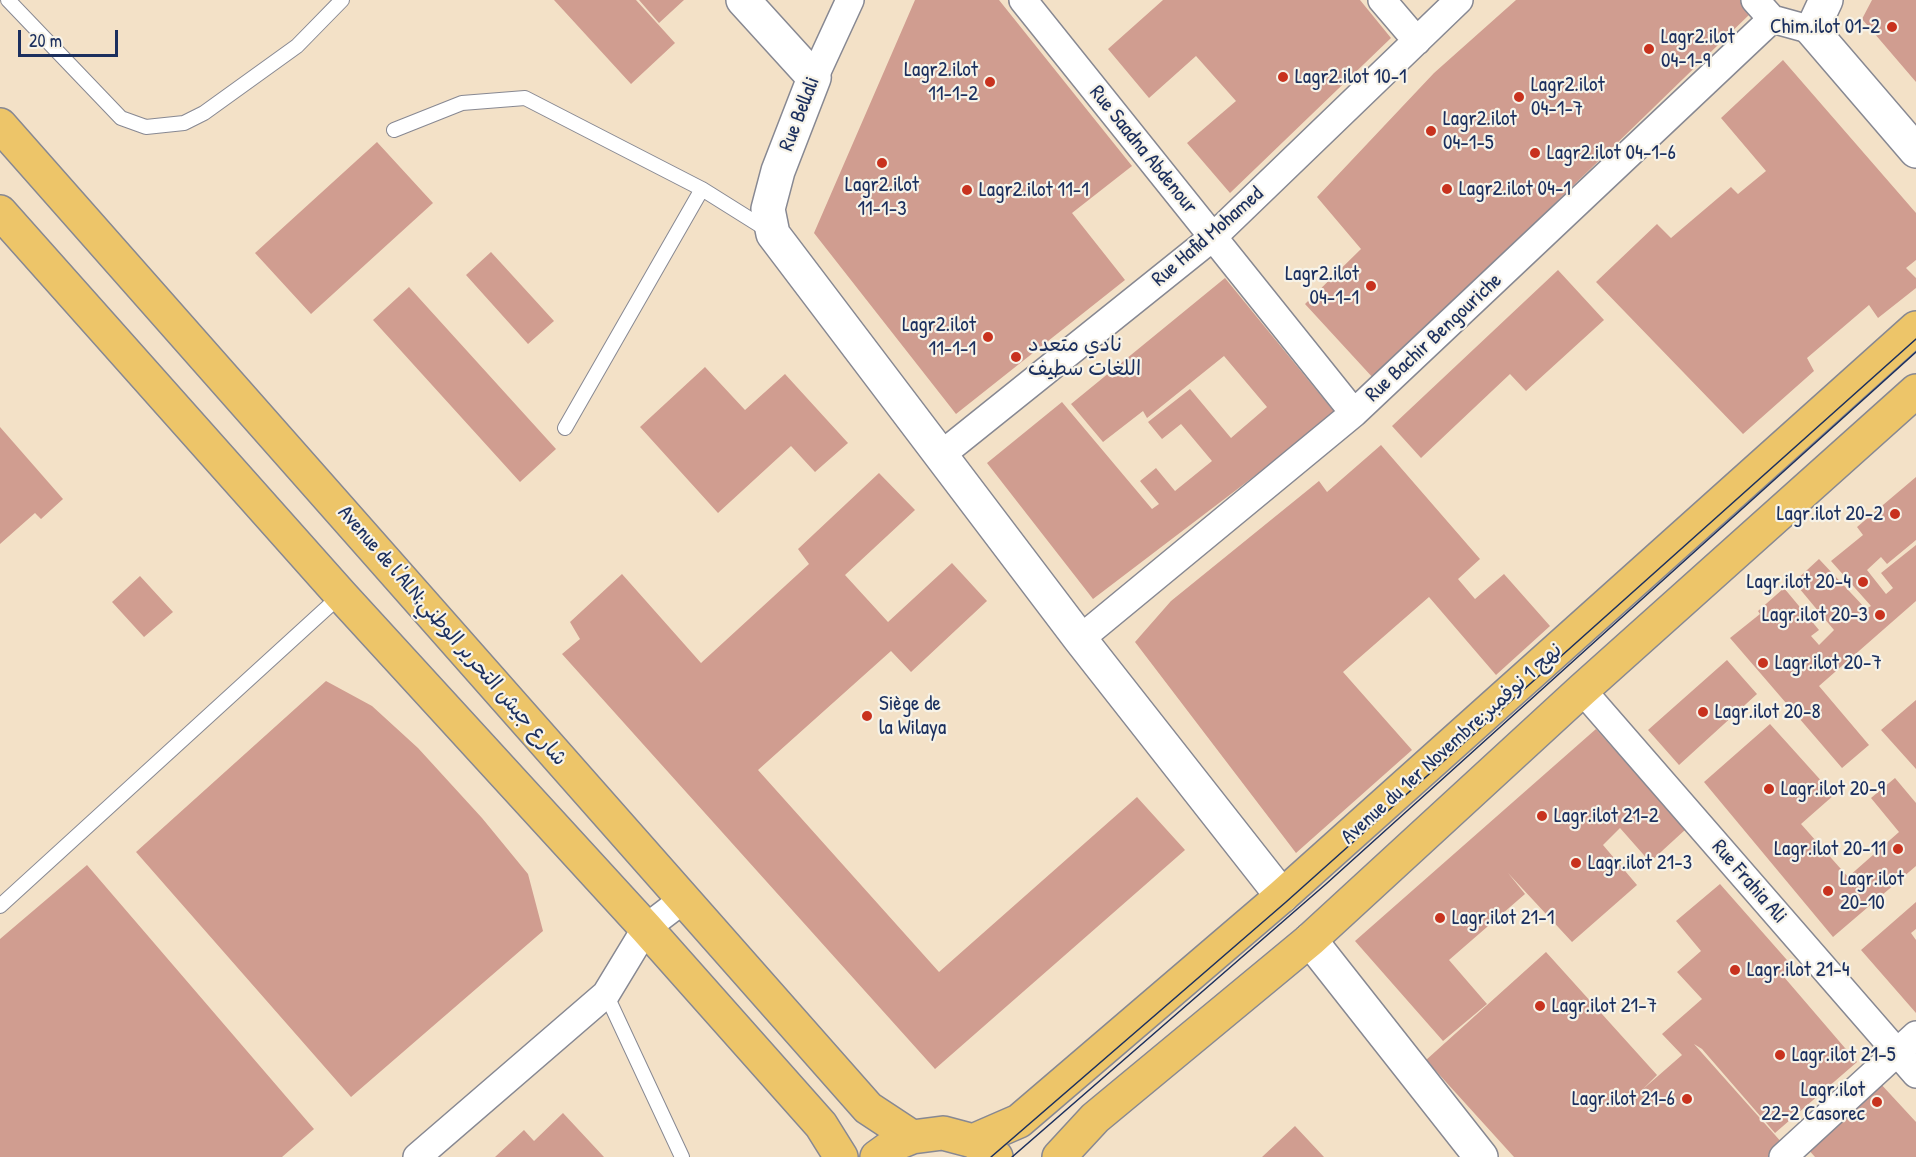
<!DOCTYPE html>
<html>
<head>
<meta charset="utf-8">
<style>
	body { margin:0 }
	#map { position:relative; width:1916px; height:1157px; overflow:hidden; background:#f3e1c7; font-family:"Patrick Hand",sans-serif }
	canvas { display:block }
	.scale { position:absolute; left:18px; top:30px; width:100px; height:27px; box-sizing:border-box; border:3px solid #1b2f5e; border-top:0; padding-left:8px; font-size:18px; line-height:21px; white-space:nowrap; color:#1b2f5e; -webkit-text-stroke:4px #f7f3e8; paint-order:stroke }
</style>
</head>
<body>
<div id="map">
<canvas width="1916" height="1157"></canvas>
<div class="scale">20 m</div>
</div>
<script>
const c = document.querySelector('canvas').getContext('2d');
c.lineJoin = 'round';
function fill(path, color) { c.fillStyle = color; c.fill(path, 'evenodd'); }
const poly = rows => new Path2D(rows.map(r => 'M' + r).join(''));
function trace(path, color, width, dash) { c.strokeStyle = color; c.lineWidth = width; c.lineCap = dash ? 'butt' : 'round'; c.setLineDash(dash || []); c.stroke(path); }
function drawText(font, color, halo, rows, align = 'center') {
  c.font = font + ' "Patrick Hand","Playpen Sans Arabic",sans-serif'; c.lineWidth = 4.5; c.setLineDash([]); c.textBaseline = 'middle'; c.strokeStyle = halo; c.fillStyle = color; for (const [text, x, y, turn = 0] of rows) {
    c.save(); c.translate(x, y); c.rotate((+turn || 0) * Math.PI / 180); c.textAlign = isNaN(turn) ? turn : align; if (halo) c.strokeText(text, 0, 0); c.fillText(text, 0, 0); c.restore();
  }
}
fill(poly([
	[554,0,636,0,675,43,631,84],
	[639,0,684,0,659,23],
	[915,0,999,0,1132,166,1072,213,1125,280,956,414,814,233],
	[1163,0,1360,0,1391,38,1230,193,1187,143,1236,101,1196,56,1149,98,1108,49],
	[1516,0,1741,0,1752,12,1374,379,1305,304,1361,249,1317,197,1434,73],
	[1872,0,1916,0,1916,82,1862,19],
	[1783,60,1916,213,1916,260,1906,268,1916,278,1916,288,1878,318,1869,305,1807,358,1814,371,1743,434,1596,282,1657,224,1671,238,1731,187,1738,194,1766,171,1721,118],
	[377,142,433,203,311,314,255,253],
	[491,252,554,321,528,344,466,275],
	[1558,270,1604,320,1526,391,1510,374,1421,458,1392,426],
	[1225,278,1336,414,1093,599,987,463,1062,402,1152,509,1159,504,1140,481,1156,468,1175,491,1212,461,1181,424,1162,439,1148,422,1190,389,1231,438,1267,407,1224,356,1147,418,1143,411,1103,442,1071,404],
	[409,287,556,449,520,482,373,320],
	[705,367,745,410,785,374,848,443,815,472,791,446,718,513,640,427],
	[0,427,63,499,41,519,35,513,0,544],
	[1381,445,1480,559,1458,579,1475,599,1504,574,1550,626,1496,675,1429,597,1343,672,1412,750,1296,853,1135,642,1171,601,1319,481,1327,492],
	[879,473,915,510,845,575,888,622,952,563,987,601,911,672,891,651,758,770,939,972,1137,797,1185,850,935,1069,562,654,580,639,570,622,622,574,701,663,809,564,798,549],
	[1916,477,1916,540,1887,564,1881,557,1867,570,1886,594,1893,588,1881,573,1916,545,1916,601,1819,686,1869,745,1842,768,1730,638,1760,614,1758,611,1784,588,1819,630,1811,636,1819,645,1834,630,1794,582,1819,559,1866,609,1871,606,1831,561,1863,535,1857,527],
	[140,576,173,612,144,637,112,602],
	[1727,660,1757,694,1679,765,1648,730],
	[326,681,372,706,418,748,482,818,528,874,543,931,351,1097,136,852],
	[1916,700,1916,769,1881,730],
	[1770,724,1834,795,1801,824,1848,877,1899,832,1871,798,1895,778,1916,803,1916,866,1833,937,1704,782],
	[1596,729,1686,829,1650,862,1620,828,1603,845,1637,885,1572,942,1508,873,1525,894,1449,960,1487,1004,1443,1041,1355,941],
	[87,865,314,1129,282,1157,0,1157,0,939],
	[1720,884,1794,968,1784,977,1857,1062,1775,1133,1702,1049,1694,1044,1783,1144,1768,1157,1514,1157,1426,1060,1546,952,1657,1075,1642,1090,1682,1055,1662,1034,1702,999,1677,972,1701,951,1676,921],
	[1916,902,1916,929,1911,933,1916,940,1916,1013,1861,950],
	[1879,1082,1916,1122,1916,1157,1815,1157,1807,1148],
	[563,1113,604,1157,495,1157,524,1130,534,1141],
	[1295,1126,1324,1157,1262,1157]
]), '#d09d90');
const service = poly([
	[8,0,121,118,146,127,184,123,204,113,297,46,342,0],
	[394,130,462,103,525,98,702,189,769,231],
	[565,428,702,189],
	[0,906,341,595],
	[606,994,682,1157]
]);
const minor = poly([
	[1023,0,1354,413],
	[1382,0,1417,41],
	[1755,0,1772,19,1812,30],
	[814,78,850,0],
	[941,455,1213,237,1459,0],
	[1080,639,1354,413,1772,19],
	[1582,690,1916,1074],
	[417,1157,606,994,646,928,684,899],
	[1783,1157,1916,1035]
]);
const tertiary = poly([
	[743,0,814,78,778,171,768,209,773,234,1080,639,1282,896],
	[1826,0,1812,30,1916,151],
	[1310,940,1481,1157]
]);
const primary = poly([
	[0,125,868,1108,912,1137],
	[0,212,341,595,646,928,821,1125,841,1157],
	[973,1141,1019,1121,1282,896,1916,328],
	[877,1157,895,1144,912,1137,943,1133,973,1141,996,1157],
	[1059,1157,1095,1118,1310,940,1582,690,1916,391]
]);
trace(service, '#878892', 16);
trace(minor, '#878892', 30);
trace(tertiary, '#878892', 36);
trace(primary, '#878892', 36);
trace(service, '#fff', 14);
trace(minor, '#fff', 27);
trace(tertiary, '#fff', 33);
trace(primary, '#edc569', 33);
trace(poly([
	[991,1157,1286,902,1916,339],
	[1012,1157,1326,884,1916,352]
]), '#1b2f5e', 1.5);
for (const [x, y, r, color] of [
	[1892,27,6,"#c8321e"],
	[1649,49,6,"#c8321e"],
	[1283,77,6,"#c8321e"],
	[990,82,6,"#c8321e"],
	[1519,97,6,"#c8321e"],
	[1431,131,6,"#c8321e"],
	[1535,153,6,"#c8321e"],
	[882,163,6,"#c8321e"],
	[1447,189,6,"#c8321e"],
	[967,190,6,"#c8321e"],
	[1371,286,6,"#c8321e"],
	[988,337,6,"#c8321e"],
	[1016,357,6,"#c8321e"],
	[1895,514,6,"#c8321e"],
	[1863,582,6,"#c8321e"],
	[1880,615,6,"#c8321e"],
	[1763,663,6,"#c8321e"],
	[1703,712,6,"#c8321e"],
	[867,716,6,"#c8321e"],
	[1769,789,6,"#c8321e"],
	[1542,816,6,"#c8321e"],
	[1898,849,6,"#c8321e"],
	[1576,863,6,"#c8321e"],
	[1828,891,6,"#c8321e"],
	[1440,918,6,"#c8321e"],
	[1735,970,6,"#c8321e"],
	[1540,1006,6,"#c8321e"],
	[1780,1055,6,"#c8321e"],
	[1687,1099,6,"#c8321e"],
	[1877,1102,6,"#c8321e"]
]) { const dot = new Path2D(); dot.arc(x, y, r, 0, 2 * Math.PI); c.fillStyle = color; c.fill(dot); trace(dot, '#f7f3e8', 2); }
drawText('21px', '#1b2f5e', '#f7f3e8', [
	["Chim.ilot 01-2",1880,27,"right"],
	["Lagr2.ilot",1661,37],
	["04-1-9",1661,61],
	["Lagr2.ilot",978,70,"right"],
	["11-1-2",978,94,"right"],
	["Lagr2.ilot 10-1",1295,77],
	["Lagr2.ilot",1531,85],
	["04-1-7",1531,109],
	["Lagr2.ilot",1443,119],
	["04-1-5",1443,143],
	["Lagr2.ilot 04-1-6",1547,153],
	["Lagr2.ilot",882,185,"center"],
	["11-1-3",882,209,"center"],
	["Lagr2.ilot 04-1",1459,189],
	["Lagr2.ilot 11-1",979,190],
	["Lagr2.ilot",1359,274,"right"],
	["04-1-1",1359,298,"right"],
	["Lagr2.ilot",976,325,"right"],
	["11-1-1",976,349,"right"],
	["نادي متعدد",1028,345],
	["اللغات سطيف",1028,369],
	["Lagr.ilot 20-2",1883,514,"right"],
	["Lagr.ilot 20-4",1851,582,"right"],
	["Lagr.ilot 20-3",1868,615,"right"],
	["Lagr.ilot 20-7",1775,663],
	["Siège de",879,704],
	["la Wilaya",879,728],
	["Lagr.ilot 20-8",1715,712],
	["Lagr.ilot 20-9",1781,789],
	["Lagr.ilot 21-2",1554,816],
	["Lagr.ilot 20-11",1886,849,"right"],
	["Lagr.ilot 21-3",1588,863],
	["Lagr.ilot",1840,879],
	["20-10",1840,903],
	["Lagr.ilot 21-1",1452,918],
	["Lagr.ilot 21-4",1747,970],
	["Lagr.ilot 21-7",1552,1006],
	["Lagr.ilot 21-5",1792,1055],
	["Lagr.ilot",1865,1090,"right"],
	["22-2 Casorec",1865,1114,"right"],
	["Lagr.ilot 21-6",1675,1099,"right"]
], 'left');
drawText('21px', '#1b2f5e', '#f7f3e8', [
	["Rue Bellali",800,114,-69],
	["Rue Saadna Abdenour",1143,150,51],
	["Rue Hafid Mohamed",1208,237,-41],
	["Rue Bachir Bengouriche",1434,338,-43],
	["Avenue de l'ALN;شارع جيش التحرير الوطني",452,636,49],
	["Avenue du 1er Novembre;نهج 1 نوفمبر",1452,744,-42],
	["Rue Frahia Ali",1749,882,49]
]);
</script>
</body>
</html>
